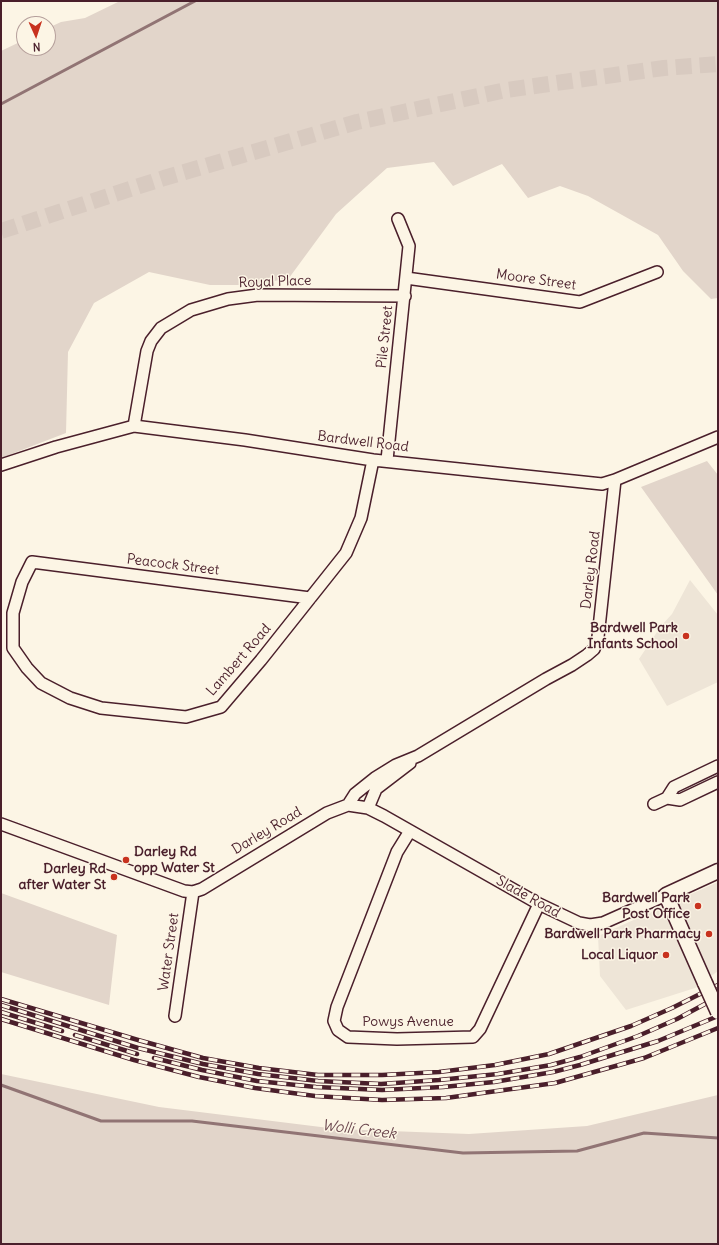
<!DOCTYPE html>
<html>
<head>
<meta charset="utf-8">
<style>
	body { margin:0 }
	#map { position:relative; width:719px; height:1245px; overflow:hidden; background:#fcf5e5; font-family:Delius,sans-serif }
	canvas { display:block }
	.frame { position:absolute; inset:0; border:2px solid #4a1f2b; pointer-events:none }
	.north { position:absolute; left:16px; top:16px; width:40px; height:40px; box-sizing:border-box; background:#fcf5e5; border:1px solid #b59f9b; border-radius:50%; rotate:177deg; font-size:11px; font-weight:700; line-height:16px; text-align:center; color:#4a1f2b }
	.north::after { content:''; display:block; margin:auto; width:14px; height:18px; background:#c8321e; clip-path:polygon(50% 0,100% 100%,50% 72%,0 100%) }
</style>
</head>
<body>
<div id="map">
<canvas width="719" height="1245"></canvas>
<div class="frame"></div>
<div class="north">N</div>
</div>
<script>
const c = document.querySelector('canvas').getContext('2d');
c.lineJoin = 'round';
function fill(path, color) { c.fillStyle = color; c.fill(path, 'evenodd'); }
const poly = rows => new Path2D(rows.map(r => 'M' + r).join(''));
function trace(path, color, width, dash) { c.strokeStyle = color; c.lineWidth = width; c.lineCap = dash ? 'butt' : 'round'; c.setLineDash(dash || []); c.stroke(path); }
function drawText(font, color, halo, rows, align = 'center') {
  c.font = font + ' Delius,sans-serif'; c.lineWidth = 3; c.setLineDash([]); c.textBaseline = 'middle'; c.strokeStyle = halo; c.fillStyle = color; for (const [text, x, y, turn = 0] of rows) {
    c.save(); c.translate(x, y); c.rotate((+turn || 0) * Math.PI / 180); c.textAlign = isNaN(turn) ? turn : align; if (halo) c.strokeText(text, 0, 0); c.fillText(text, 0, 0); c.restore();
  }
}
fill(poly([
	[690,580,718,615,718,682,667,706,639,659,661,626,672,614],
	[718,882,718,971,695,988,626,1010,600,976,598,936]
]), '#eee5d7');
fill(poly([
	[120,1,718,1,718,298,711,299,683,271,658,235,588,196,560,186,528,198,502,164,453,186,434,162,387,168,336,214,289,278,255,285,210,285,149,272,94,303,68,352,66,433,1,458,1,51,24,40,24,48,48,48,48,28,61,22,85,18],
	[707,461,718,475,718,595,641,487],
	[1,893,117,935,109,1005,1,972],
	[1,1074,159,1107,337,1129,469,1134,587,1126,718,1095,718,1244,1,1244]
]), '#e2d5ca');
trace(poly([
	[1,104,195,1],
	[1,1085,101,1121,192,1121,463,1153,577,1151,644,1133,718,1138]
]), '#917474', 3);
trace(poly([
	[1,231,164,178,357,122,506,90,664,68,718,64]
]), '#d8cac0', 16, [16, 8]);
const minor = poly([
	[406,278,580,302,657,272],
	[134,426,147,351,151,341,161,328,191,310,228,299,258,295,405,296],
	[387,460,409,246,398,219],
	[1,465,56,447,134,426,245,440,373,460,602,484,615,480,718,437],
	[310,598,32,562,22,582,13,613,13,648,27,668,41,683,70,698,101,708,186,717,221,707,261,660,346,553,361,518,373,460],
	[667,798,680,800,718,782],
	[654,804,667,798,674,787,718,766],
	[348,805,355,794,375,778,396,765,418,756,546,679,572,665,587,655,594,649,598,637,615,480],
	[368,808,376,789,410,763],
	[1,824,184,891,193,892,202,889,327,813,348,805,368,808,384,816,539,904,579,923,590,925,603,923,666,895],
	[410,831,397,852,337,1007,334,1021,338,1030,348,1037,397,1039,473,1037,480,1029,539,904],
	[175,1016,193,892]
]);
const major = poly([
	[705,983,666,895,718,871]
]);
trace(minor, '#4a1f2b', 14);
trace(major, '#4a1f2b', 17);
trace(minor, '#fcf5e5', 11);
trace(major, '#fcf5e5', 14);
const rail = poly([
	[1,999,138,1040,203,1058,259,1068,318,1075,382,1075,439,1072,495,1065,549,1054,631,1026,672,1008,718,985],
	[1,1005,138,1048,203,1064,258,1074,318,1081,381,1084,439,1080,498,1074,551,1065,580,1057,638,1036,677,1019,718,997],
	[1,1012,62,1031],
	[1,1019,134,1060,199,1077,255,1088,315,1096,382,1100,446,1098,555,1083,644,1058,718,1028],
	[75,1035,137,1054],
	[154,1058,202,1070,257,1081,316,1087,382,1090,443,1087,494,1082,553,1072,580,1065,658,1041,718,1016]
]);
trace(rail, '#4a1f2b', 4.5);
trace(rail, '#fcf5e5', 3, [9]);
const majorBridge = poly([
	[705,983,718,1012]
]);
trace(majorBridge, '#4a1f2b', 17, []);
trace(majorBridge, '#fcf5e5', 14);
for (const [x, y, r, color] of [
	[686,636,4,"#c8321e"],
	[126,860,4,"#c8321e"],
	[114,877,4,"#c8321e"],
	[698,906,4,"#c8321e"],
	[709,934,4,"#c8321e"],
	[666,955,4,"#c8321e"]
]) { const dot = new Path2D(); dot.arc(x, y, r, 0, 2 * Math.PI); c.fillStyle = color; c.fill(dot); trace(dot, '#fcf5e5', 1.5); }
drawText('14px', '#4a1f2b', '#fcf5e5', [
	["Moore Street",536,280,8],
	["Royal Place",275,282,-2],
	["Pile Street",385,337,-84],
	["Bardwell Road",363,442,7],
	["Peacock Street",173,565,7],
	["Darley Road",591,570,-83],
	["Lambert Road",239,660,-49],
	["Darley Road",267,831,-31],
	["Slade Road",528,897,29],
	["Water Street",169,952,-82],
	["Powys Avenue",408,1022]
]);
drawText('bold 14px', '#4a1f2b', '#fcf5e5', [
	["Bardwell Park",678,628],
	["Infants School",678,644],
	["Darley Rd",134,852,"left"],
	["opp Water St",134,868,"left"],
	["Darley Rd",106,869],
	["after Water St",106,885],
	["Bardwell Park",690,898],
	["Post Office",690,914],
	["Bardwell Park Pharmacy",701,934],
	["Local Liquor",658,955]
], 'right');
drawText('italic 15px', '#6d4950', '#fcf5e5', [
	["Wolli Creek",359,1130,7]
]);
</script>
</body>
</html>
